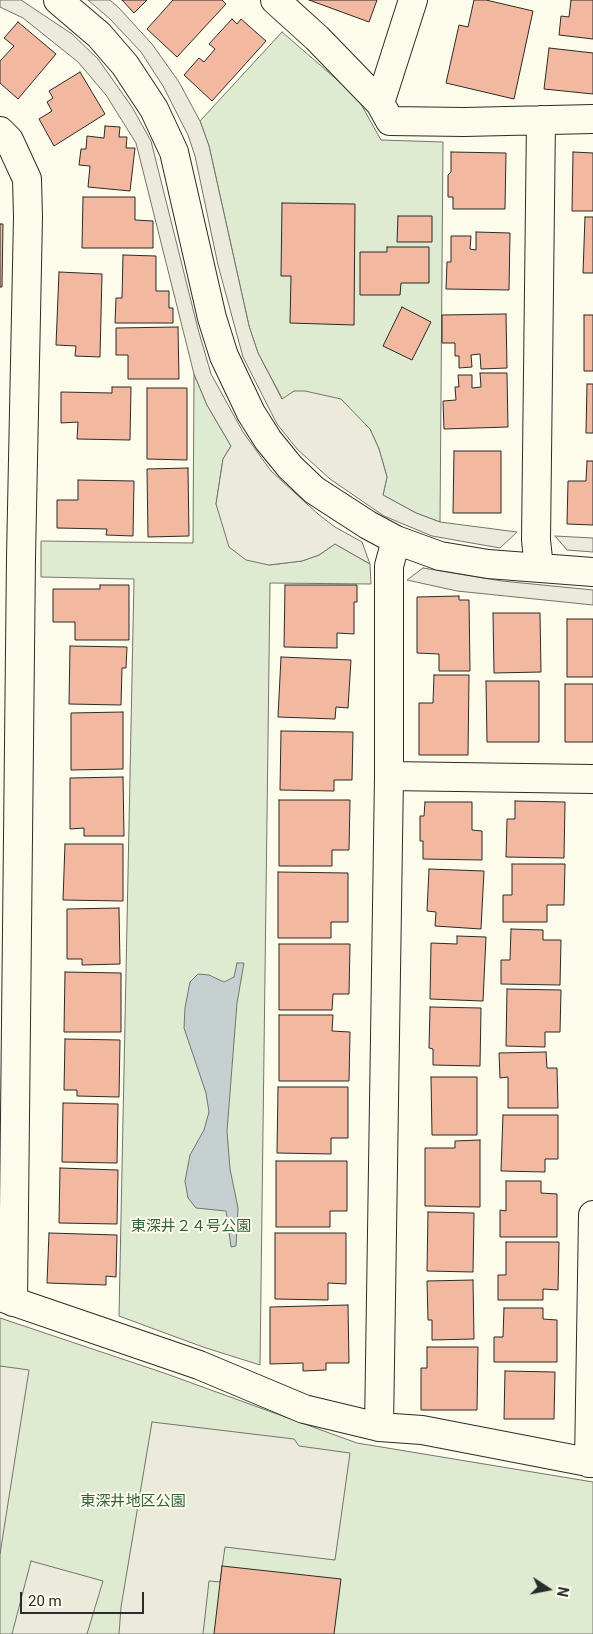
<!DOCTYPE html>
<html>
<head>
<meta charset="utf-8">
<style>
	body { margin:0 }
	#map { position:relative; width:593px; height:1634px; overflow:hidden; background:#fdfbea; font-family:Roboto,sans-serif }
	canvas { display:block }
	.north { position:absolute; left:523px; top:1564px; width:50px; height:50px; -webkit-text-stroke:4px #fdfbea; paint-order:stroke; rotate:101deg; font-size:14px; font-weight:700; line-height:20px; text-align:center; color:#2b2b2b }
	.north::after { content:''; display:block; margin:auto; width:18px; height:22px; background:#2b2b2b; clip-path:polygon(50% 0,100% 100%,50% 72%,0 100%) }
	.scale { position:absolute; left:20px; top:1592px; width:124px; height:22px; box-sizing:border-box; border:2px solid #2b2b2b; border-top:0; padding-left:6px; font-size:15px; line-height:18px; white-space:nowrap; color:#2b2b2b; -webkit-text-stroke:4px #fdfbea; paint-order:stroke }
</style>
</head>
<body>
<div id="map">
<canvas width="593" height="1634"></canvas>
<div class="north">N</div>
<div class="scale">20 m</div>
</div>
<script>
const c = document.querySelector('canvas').getContext('2d');
c.lineJoin = 'round';
function fill(path, color) { c.fillStyle = color; c.fill(path, 'evenodd'); }
const poly = rows => new Path2D(rows.map(r => 'M' + r).join(''));
function trace(path, color, width, dash) { c.strokeStyle = color; c.lineWidth = width; c.lineCap = dash ? 'butt' : 'round'; c.setLineDash(dash || []); c.stroke(path); }
function drawText(font, color, halo, rows, align = 'center') {
  c.font = font + ' Roboto,"Noto Sans JP",sans-serif'; c.lineWidth = 4; c.setLineDash([]); c.textBaseline = 'middle'; c.strokeStyle = halo; c.fillStyle = color; for (const [text, x, y, turn = 0] of rows) {
    c.save(); c.translate(x, y); c.rotate((+turn || 0) * Math.PI / 180); c.textAlign = isNaN(turn) ? turn : align; if (halo) c.strokeText(text, 0, 0); c.fillText(text, 0, 0); c.restore();
  }
}
const green = poly([
	[282,32,357,97,381,140,443,142,440,522,416,513,383,495,387,477,379,449,370,429,294,391,283,400,258,353,249,326,209,146,200,121,282,32],
	[194,374,207,405,231,446,223,459,216,504,269,565,302,561,319,555,335,544,370,564,371,584,270,583,260,1365,203,1347,119,1316,134,579,41,577,41,541,193,543,194,374],
	[0,1318,164,1373,357,1443,593,1482,593,1634,0,1634,0,1318]
]);
fill(green, '#deebd1');
trace(green, '#74746e', 1);
const parking = poly([
	[0,0,21,0,72,34,98,59,132,107,151,141,198,329,211,374,243,432,271,471,318,514,335,527,362,542,370,564,335,544,319,555,302,561,269,565,246,560,229,547,216,504,223,459,231,446,207,405,194,374,136,143,106,95,78,62,23,18,0,7,0,0],
	[88,0,110,0,119,8,152,44,179,82,200,121,209,146,249,326,258,353,282,399,294,391,305,391,341,399,370,429,379,449,387,477,383,495,416,513,440,522,517,532,500,548,432,536,384,516,330,479,297,449,277,424,243,357,218,265,195,156,188,135,163,86,141,52,110,19,88,0],
	[555,536,593,538,593,552,567,550,555,536],
	[423,568,502,581,593,590,593,605,457,591,407,580,423,568],
	[0,1366,29,1370,0,1554,0,1366],
	[152,1422,294,1439,299,1446,350,1453,335,1560,225,1547,220,1582,209,1581,203,1634,119,1634,121,1607,152,1422],
	[31,1561,103,1581,87,1634,12,1634,31,1561]
]);
fill(parking, '#eceadb');
trace(parking, '#74746e', 1);
const water = poly([
	[237,963,244,963,237,1003,227,1131,230,1169,238,1208,236,1246,231,1247,226,1211,196,1208,188,1198,185,1181,190,1155,204,1130,209,1112,206,1093,184,1028,185,1008,190,982,198,974,209,975,224,982,234,977,237,963]
]);
fill(water, '#c7d0d0');
trace(water, '#74746e', 1);
const building = poly([
	[122,0,147,0,134,13,122,0],
	[173,0,222,0,226,4,177,57,147,29,173,0],
	[309,0,377,0,369,22,309,0],
	[474,0,486,0,533,11,514,99,446,83,459,25,468,27,474,0],
	[571,0,593,0,593,39,559,35,561,16,569,17,571,0],
	[232,19,237,24,241,19,266,41,212,101,184,75,199,58,204,62,215,49,209,44,232,19],
	[18,22,56,54,18,99,0,83,0,61,14,46,4,38,18,22],
	[549,48,593,53,593,94,544,89,549,48],
	[80,72,105,114,54,146,39,119,52,111,47,102,53,98,49,91,80,72],
	[105,126,120,127,119,137,127,137,126,148,135,148,130,191,88,187,90,166,79,165,81,149,86,149,87,136,104,138,105,126],
	[451,152,506,153,505,209,453,209,453,197,448,197,448,175,451,172,451,152],
	[573,152,593,153,593,211,572,211,573,152],
	[83,197,135,197,135,220,153,221,153,248,82,248,83,197],
	[282,203,355,204,354,325,290,323,291,276,281,276,282,203],
	[398,216,432,216,432,242,397,242,398,216],
	[585,217,593,217,593,273,583,273,585,217],
	[0,224,3,224,2,287,0,287,0,224],
	[476,232,510,233,509,290,446,289,447,262,451,262,451,236,471,236,470,249,476,250,476,232],
	[387,247,429,247,429,283,401,283,400,295,360,295,360,252,387,252,387,247],
	[123,255,156,256,156,291,169,291,169,308,173,308,173,323,115,323,116,298,122,298,123,255],
	[59,272,102,274,100,357,75,356,76,346,56,345,59,272],
	[402,307,431,322,412,360,383,346,402,307],
	[506,314,507,368,481,369,480,354,471,355,472,367,459,368,459,356,455,356,455,343,442,343,442,315,506,314],
	[584,315,593,315,593,371,584,371,584,315],
	[178,327,179,379,128,379,128,355,116,355,116,328,178,327],
	[480,373,507,373,508,427,444,429,443,401,456,400,455,387,459,387,458,375,472,375,472,388,481,387,480,373],
	[587,384,593,384,593,433,586,433,587,384],
	[112,387,131,387,130,440,77,439,78,422,61,423,61,392,112,393,112,387],
	[147,388,187,388,187,460,147,459,147,388],
	[454,451,501,451,501,513,453,513,454,451],
	[587,461,593,461,593,525,567,524,568,481,586,481,587,461],
	[188,468,189,536,148,537,147,469,188,468],
	[78,480,134,481,133,536,106,535,107,529,57,528,57,500,78,500,78,480],
	[100,585,129,585,129,640,75,640,75,622,53,622,53,589,100,589,100,585],
	[285,585,357,585,357,602,354,602,354,634,337,633,337,648,284,647,285,585],
	[459,596,459,600,469,600,470,671,439,671,439,654,417,653,417,597,459,596],
	[493,613,540,613,541,672,494,673,493,613],
	[567,619,593,619,593,677,567,677,567,619],
	[70,646,127,647,126,668,122,668,121,705,69,704,70,646],
	[281,657,351,660,348,708,336,707,335,719,278,717,281,657],
	[434,675,469,675,468,755,419,755,419,703,433,703,434,675],
	[486,681,539,681,539,742,487,742,486,681],
	[565,684,593,684,593,742,565,742,565,684],
	[123,712,123,769,71,770,71,713,123,712],
	[281,731,353,732,352,780,334,780,334,791,280,790,281,731],
	[123,777,124,836,84,836,84,828,70,829,70,778,123,777],
	[279,800,350,800,349,850,332,850,332,866,279,866,279,800],
	[515,801,565,802,564,858,506,857,507,819,515,819,515,801],
	[425,802,472,802,472,830,482,831,482,860,423,859,423,841,420,841,420,816,424,816,425,802],
	[65,844,123,844,123,901,63,900,65,844],
	[512,864,565,864,564,905,547,905,547,922,503,922,503,895,512,895,512,864],
	[429,869,484,871,481,929,435,926,436,912,427,911,429,869],
	[278,872,348,873,348,922,331,922,331,938,278,938,278,872],
	[119,908,120,964,82,965,82,959,67,959,67,909,119,908],
	[511,929,543,930,543,940,561,940,560,985,501,984,501,960,510,960,511,929],
	[457,936,486,937,483,1001,430,999,431,943,457,944,457,936],
	[279,944,350,944,349,994,333,994,332,1010,279,1010,279,944],
	[65,972,121,973,121,1032,64,1032,65,972],
	[507,989,561,990,560,1032,545,1032,545,1047,506,1046,507,989],
	[430,1007,481,1008,480,1066,433,1065,433,1049,429,1048,430,1007],
	[279,1015,333,1015,332,1031,350,1032,349,1081,279,1081,279,1015],
	[65,1039,120,1040,119,1097,77,1096,77,1090,64,1090,65,1039],
	[546,1052,547,1068,557,1068,558,1108,508,1108,508,1077,500,1078,499,1053,546,1052],
	[431,1077,477,1077,477,1135,432,1135,431,1077],
	[278,1087,348,1087,348,1138,331,1138,331,1154,277,1153,278,1087],
	[63,1103,118,1104,117,1163,62,1162,63,1103],
	[503,1115,558,1115,558,1159,545,1159,545,1172,501,1171,503,1115],
	[480,1140,480,1207,425,1206,425,1148,455,1148,455,1141,480,1140],
	[276,1161,347,1161,347,1211,330,1211,330,1227,276,1227,276,1161],
	[60,1168,118,1170,117,1224,59,1223,60,1168],
	[506,1181,541,1181,541,1193,557,1194,557,1237,500,1237,500,1210,506,1211,506,1181],
	[428,1212,474,1213,473,1272,427,1271,428,1212],
	[49,1233,117,1235,116,1277,106,1276,106,1285,47,1283,49,1233],
	[275,1233,346,1233,346,1284,328,1283,328,1300,275,1299,275,1233],
	[506,1242,559,1242,558,1290,543,1289,543,1300,498,1300,498,1275,506,1275,506,1242],
	[473,1280,474,1339,432,1340,432,1320,428,1320,427,1281,473,1280],
	[348,1305,349,1363,326,1363,326,1370,303,1371,303,1363,270,1364,270,1307,348,1305],
	[504,1308,543,1308,543,1319,557,1320,557,1362,494,1362,494,1337,503,1337,504,1308],
	[427,1347,478,1347,477,1410,421,1410,421,1368,427,1368,427,1347],
	[505,1371,555,1372,554,1419,504,1419,505,1371],
	[222,1566,341,1579,334,1634,214,1634,222,1566]
]);
fill(building, '#f2b8a0');
trace(building, '#2b2b2b', 1);
const street = poly([
	[58,0,99,35,125,65,154,109,174,152,212,318,224,356,251,413,268,440,290,467,314,490,368,525,396,540,440,556,488,564,593,572],
	[275,0,317,38,380,103,390,121,464,122,593,119],
	[380,103,413,0],
	[0,131,9,140,27,179,28,217,21,557,13,1302],
	[539,568,536,540,541,120],
	[389,776,593,779],
	[0,1297,199,1365,304,1409,379,1427,422,1430,593,1463],
	[379,1427,389,776,389,566,396,540],
	[589,1463,593,1215]
]);
trace(street, '#2b2b2b', 30);
trace(street, '#fdfbea', 28);
drawText('15px', '#34623c', '#fdfbea', [
	["東深井２４号公園",191,1227],
	["東深井地区公園",133,1502]
]);
</script>
</body>
</html>
